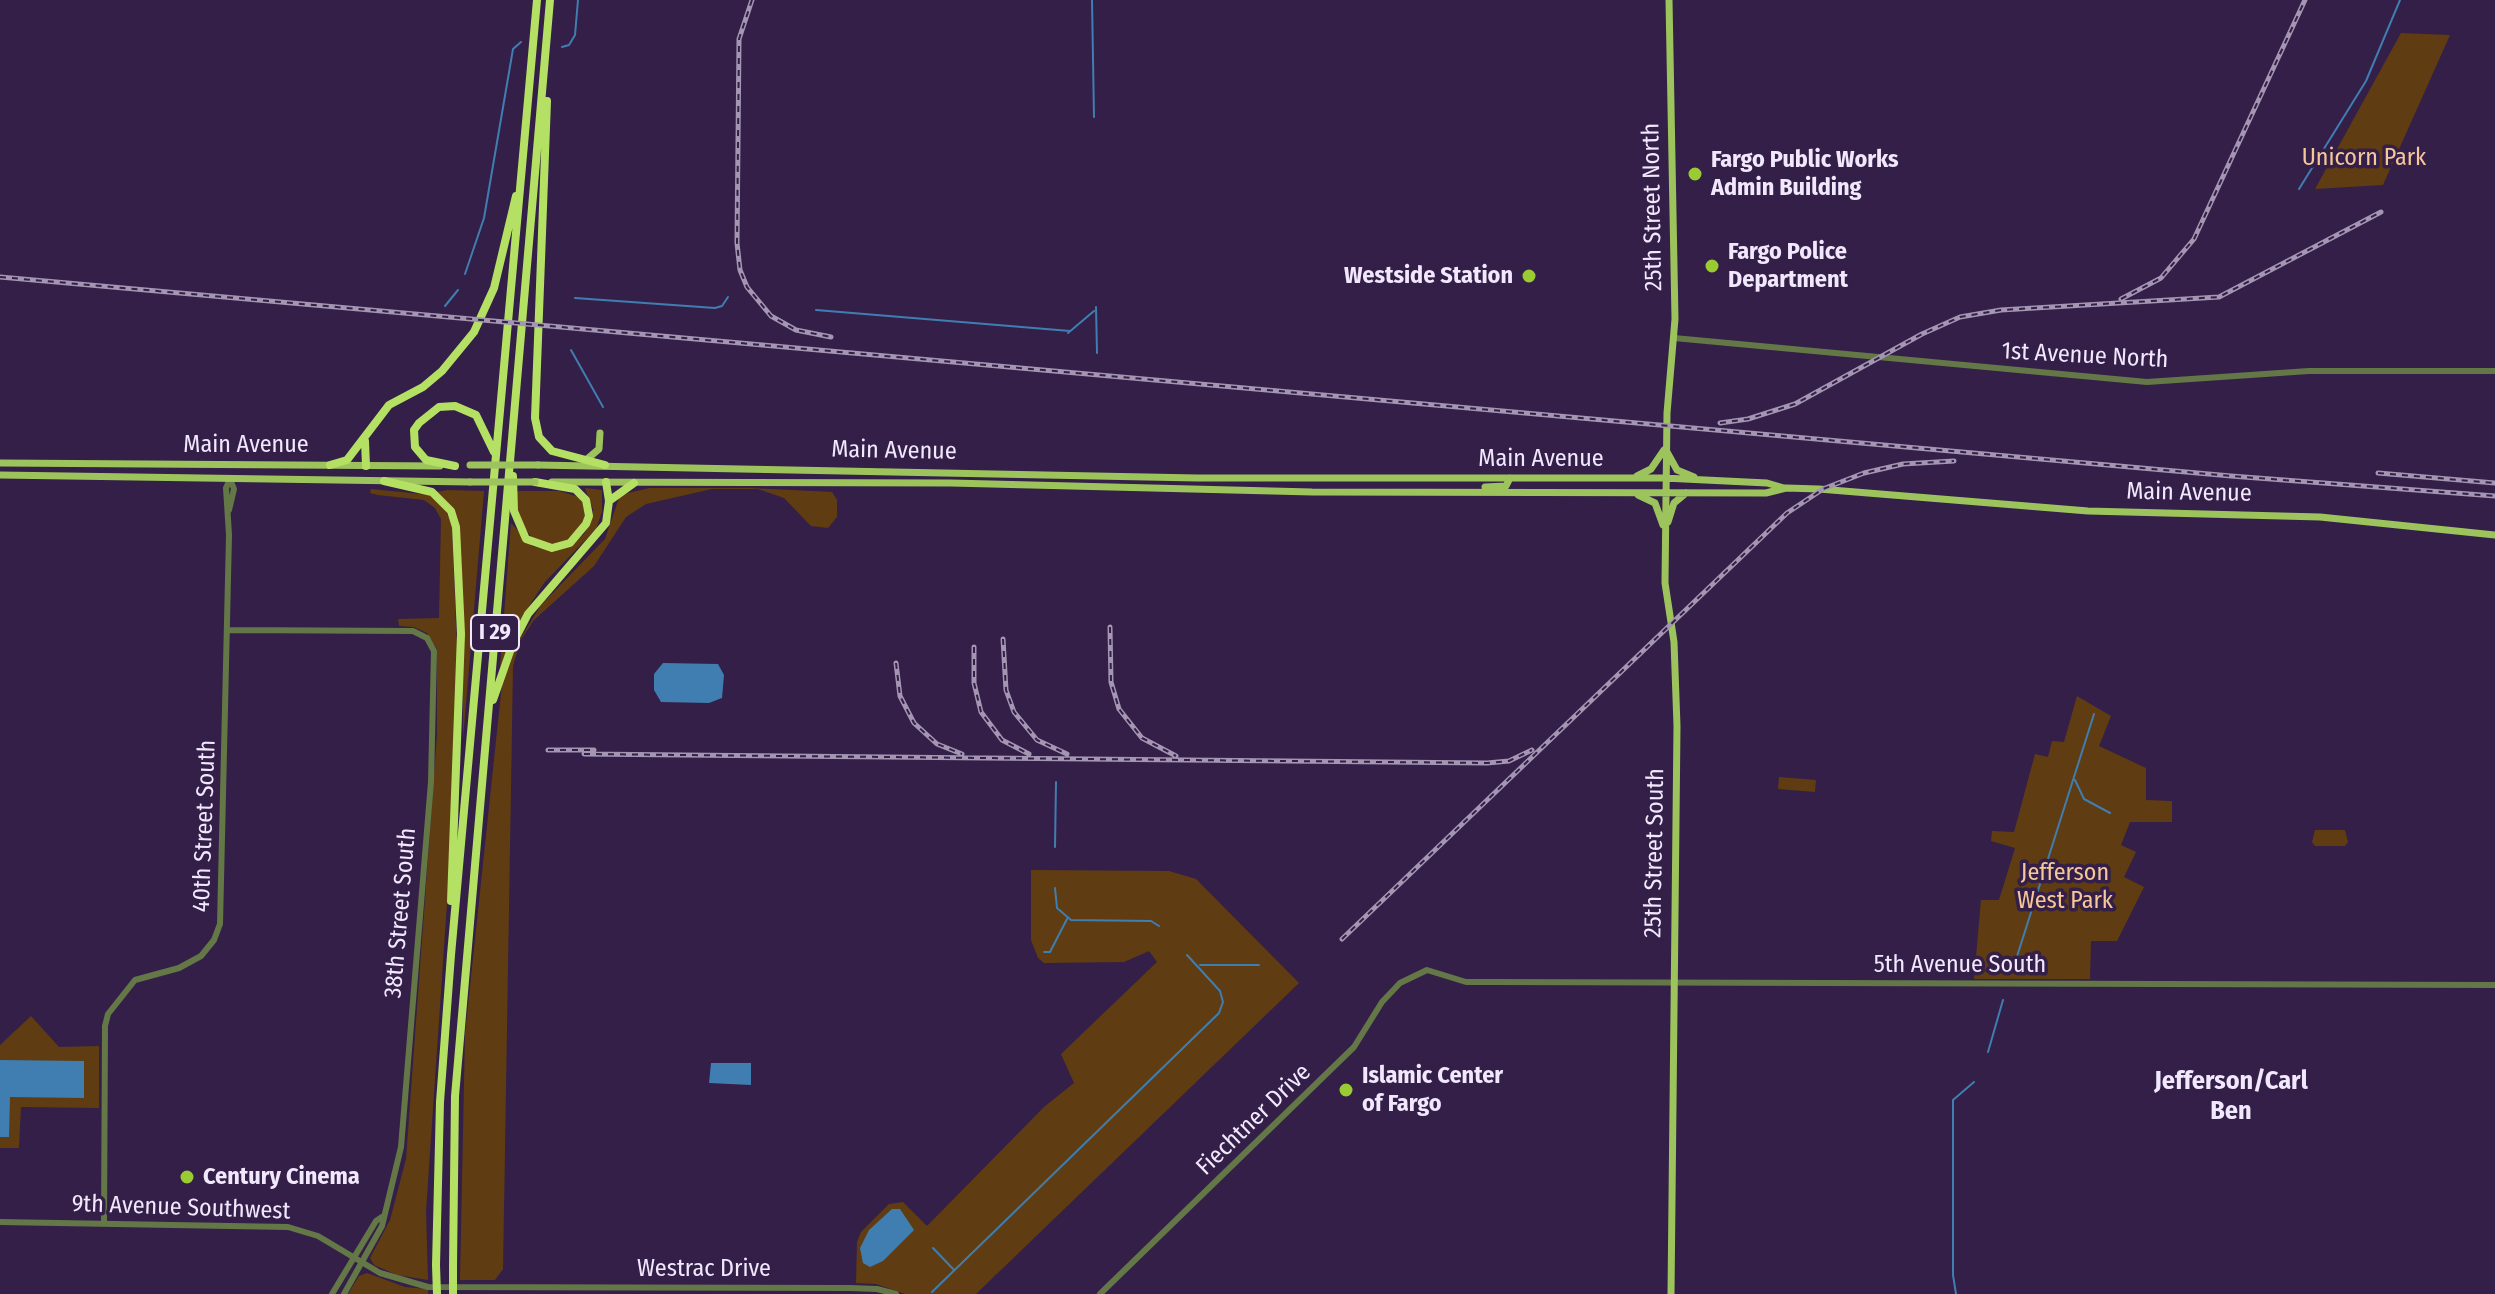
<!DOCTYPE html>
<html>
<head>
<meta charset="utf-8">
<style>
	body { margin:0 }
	canvas { display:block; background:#331f47 }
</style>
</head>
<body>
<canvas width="2495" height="1294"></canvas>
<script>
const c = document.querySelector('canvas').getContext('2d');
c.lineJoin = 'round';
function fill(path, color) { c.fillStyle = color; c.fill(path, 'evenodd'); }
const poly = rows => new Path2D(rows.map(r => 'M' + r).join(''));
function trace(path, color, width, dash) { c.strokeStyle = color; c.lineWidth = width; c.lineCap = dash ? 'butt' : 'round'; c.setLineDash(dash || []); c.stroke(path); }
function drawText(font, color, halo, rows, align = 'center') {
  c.font = font + ' "Fira Sans Condensed",sans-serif'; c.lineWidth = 7; c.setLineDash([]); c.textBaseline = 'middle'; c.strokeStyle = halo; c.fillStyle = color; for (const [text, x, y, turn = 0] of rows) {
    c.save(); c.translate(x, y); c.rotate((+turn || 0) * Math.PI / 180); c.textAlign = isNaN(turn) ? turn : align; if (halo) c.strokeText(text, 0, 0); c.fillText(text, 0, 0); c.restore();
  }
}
fill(poly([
	[2401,33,2450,35,2383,185,2315,189],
	[585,488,602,490,602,512,596,529,544,583,522,617,500,667,511,523,532,546,547,550,570,546,584,534,591,521,593,509],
	[649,488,750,488,832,492,837,500,837,517,828,528,811,526,784,498,758,489,712,489,646,504,626,517,594,566,534,620,520,641,513,666,503,1269,495,1280,460,1280,465,1034,502,684,511,654,541,605,605,539,620,495],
	[371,489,431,495,445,508,452,526,457,649,452,830,426,1211,428,1280,397,1275,374,1265,370,1258,390,1220,406,1159,437,734,437,649,427,633,414,627,399,626,398,619,439,618,441,519,435,508,424,500,378,495,370,493],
	[447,490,484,491,463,739,463,635,451,506,437,492],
	[515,491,559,491,582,498,585,517,582,526,568,540,554,544,533,539,518,519],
	[2077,696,2111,716,2099,746,2146,768,2146,800,2172,801,2172,822,2130,822,2121,845,2136,852,2124,877,2144,887,2117,941,2091,941,2090,979,1974,979,1981,900,1999,900,2015,848,1991,841,1992,831,2014,832,2035,754,2048,757,2052,741,2064,742],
	[1779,777,1816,780,1815,792,1778,789],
	[2315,830,2345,830,2348,842,2345,846,2315,846,2312,842],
	[1031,870,1169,871,1196,879,1299,983,976,1294,905,1294,876,1284,856,1283,857,1242,861,1232,889,1204,903,1202,927,1226,1044,1107,1074,1083,1061,1054,1157,962,1149,951,1124,962,1044,963,1038,958,1031,940],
	[31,1016,59,1047,99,1046,99,1108,21,1107,19,1148,0,1148,0,1045],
	[367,1273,405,1287,428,1289,428,1294,348,1294,359,1276]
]), '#603c12');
fill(poly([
	[663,663,718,664,724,675,722,698,709,703,661,702,654,690,654,674],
	[0,1060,84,1061,84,1098,10,1097,9,1137,0,1137],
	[711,1063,751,1063,751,1085,709,1083],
	[892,1209,900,1209,914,1230,883,1261,870,1267,863,1263,860,1248,869,1230]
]), '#407db0');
trace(poly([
	[1092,0,1094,117],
	[562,47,569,45,575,35,578,0],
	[2299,189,2366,81,2400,0],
	[465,274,484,218,513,49,521,42],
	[575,298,715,308,722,306,728,297],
	[445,306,458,290],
	[1096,307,1097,353],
	[816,310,1070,331],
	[1068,333,1094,311],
	[571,350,603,407],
	[2075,780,2084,799,2110,813],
	[1055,847,1056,782],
	[1055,888,1057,908,1071,920,1151,921,1159,926],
	[1044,952,1050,952,1067,919],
	[1200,965,1259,965],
	[2013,969,2094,714],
	[1988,1052,2003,1000],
	[933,1248,954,1270],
	[932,1292,1219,1013,1223,1002,1220,991,1187,955],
	[1956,1294,1953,1275,1953,1100,1974,1082]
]), '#407db0', 2);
trace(poly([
	[1674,338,2147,382,2309,371,2495,371],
	[229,510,234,489,230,479],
	[227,630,413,631,427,638,434,651,431,782,401,1147,382,1226,344,1294],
	[0,1222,288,1227,318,1236,380,1273,428,1287,850,1288,877,1289,896,1294],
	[104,1224,105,1026,108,1014,135,980,179,968,201,956,214,940,220,924,229,535,226,488,230,479],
	[332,1294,376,1221,382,1217],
	[1100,1294,1354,1047,1382,1002,1400,983,1427,970,1466,982,1491,982,2495,985]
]), '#647747', 6);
trace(poly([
	[1669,0,1675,319,1667,413,1665,583,1674,642,1677,726,1671,1294],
	[1667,452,1677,470,1694,477],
	[586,460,599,449,600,433],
	[0,463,440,466],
	[538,465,1197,478,1664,478,1767,483,1784,488],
	[0,475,470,482],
	[1637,476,1651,469,1664,450],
	[552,482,951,483,1312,492,1766,493,1786,488,1819,489,2088,511,2320,517,2495,535],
	[1485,487,1506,486,1510,478],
	[1638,495,1655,503,1663,525],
	[1668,522,1674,503,1686,493]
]), '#9dc35c', 7);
trace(poly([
	[547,101,535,418,539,437,552,451,605,465],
	[365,441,366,466],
	[330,465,347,460,389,405,423,387,442,371,474,332,494,288,516,196],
	[455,466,426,460,415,447,414,430,419,423,439,407,455,406,476,415,494,452],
	[513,476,514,511,526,539,552,548,570,543,586,524,589,516,586,500,575,489,535,482],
	[384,481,432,492,451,511,456,527,461,634,451,901],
	[609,501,634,483],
	[493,700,513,643,528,614,606,523,609,501,606,482],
	[436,1265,440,1102,451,955,537,0],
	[453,1266,455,1096,550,0]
]), '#b4e163', 8);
const rail = poly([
	[752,0,739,39,737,243,740,270,747,287,771,316,796,330,831,337],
	[0,277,2231,476,2495,496],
	[2121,299,2161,278,2194,239,2305,0],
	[1720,423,1748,419,1795,404,1922,334,1960,317,2001,310,2219,297,2381,212],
	[2378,473,2495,483],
	[1110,627,1111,682,1119,709,1142,738,1176,756],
	[1003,639,1006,690,1014,712,1037,740,1067,754],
	[974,647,974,683,981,712,1002,740,1029,754],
	[896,663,900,696,914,723,937,744,962,754],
	[548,750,594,750],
	[584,754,1487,763,1509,761,1532,750],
	[1342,939,1787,513,1823,489,1864,473,1903,464,1954,461]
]);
trace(rail, '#a496b3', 5);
trace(rail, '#331f47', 2, [6]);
trace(poly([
	[470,465,538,465],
	[470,482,535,482]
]), '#9dc35c', 7);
trace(poly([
	[436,1265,437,1294],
	[453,1266,453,1294]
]), '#b4e163', 8);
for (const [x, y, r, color] of [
	[1695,174,8,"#9bcb33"],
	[1712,266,8,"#9bcb33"],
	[1529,276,8,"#9bcb33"],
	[1346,1090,8,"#9bcb33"],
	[187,1177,8,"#9bcb33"]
]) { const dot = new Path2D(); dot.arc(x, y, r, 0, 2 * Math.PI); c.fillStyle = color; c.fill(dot); trace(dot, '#331f47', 3); }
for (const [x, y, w] of [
	[495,633,48]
]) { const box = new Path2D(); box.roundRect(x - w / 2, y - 18, w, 36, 6); c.fillStyle = '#331f47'; c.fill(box); trace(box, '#f2e8fd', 2); }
drawText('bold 22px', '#f2e8fd', null, [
	["I 29",495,633]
]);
drawText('24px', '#f5c79a', '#331f47', [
	["Unicorn Park",2364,158],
	["Jefferson",2065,873],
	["West Park",2065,901]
]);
drawText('bold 24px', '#f2e8fd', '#331f47', [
	["Fargo Public Works",1711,160],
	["Admin Building",1711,188],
	["Fargo Police",1728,252],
	["Department",1728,280],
	["Westside Station",1513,276,"right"],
	["Islamic Center",1362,1076],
	["of Fargo",1362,1104],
	["Century Cinema",203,1177]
], 'left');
drawText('24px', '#f2e8fd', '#331f47', [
	["25th Street North",1653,207,-91],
	["1st Avenue North",2085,356,3],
	["Main Avenue",246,445],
	["Main Avenue",894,451,1],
	["Main Avenue",1541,459],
	["Main Avenue",2189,493,1],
	["40th Street South",205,826,-88],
	["25th Street South",1655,853,-89],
	["38th Street South",401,913,-85],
	["5th Avenue South",1960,965],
	["Fiechtner Drive",1254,1120,-44],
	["9th Avenue Southwest",181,1208,2],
	["Westrac Drive",704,1269]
]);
drawText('bold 26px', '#f2e8fd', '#331f47', [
	["Jefferson/Carl",2231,1082],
	["Ben",2231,1112]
]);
</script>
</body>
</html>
